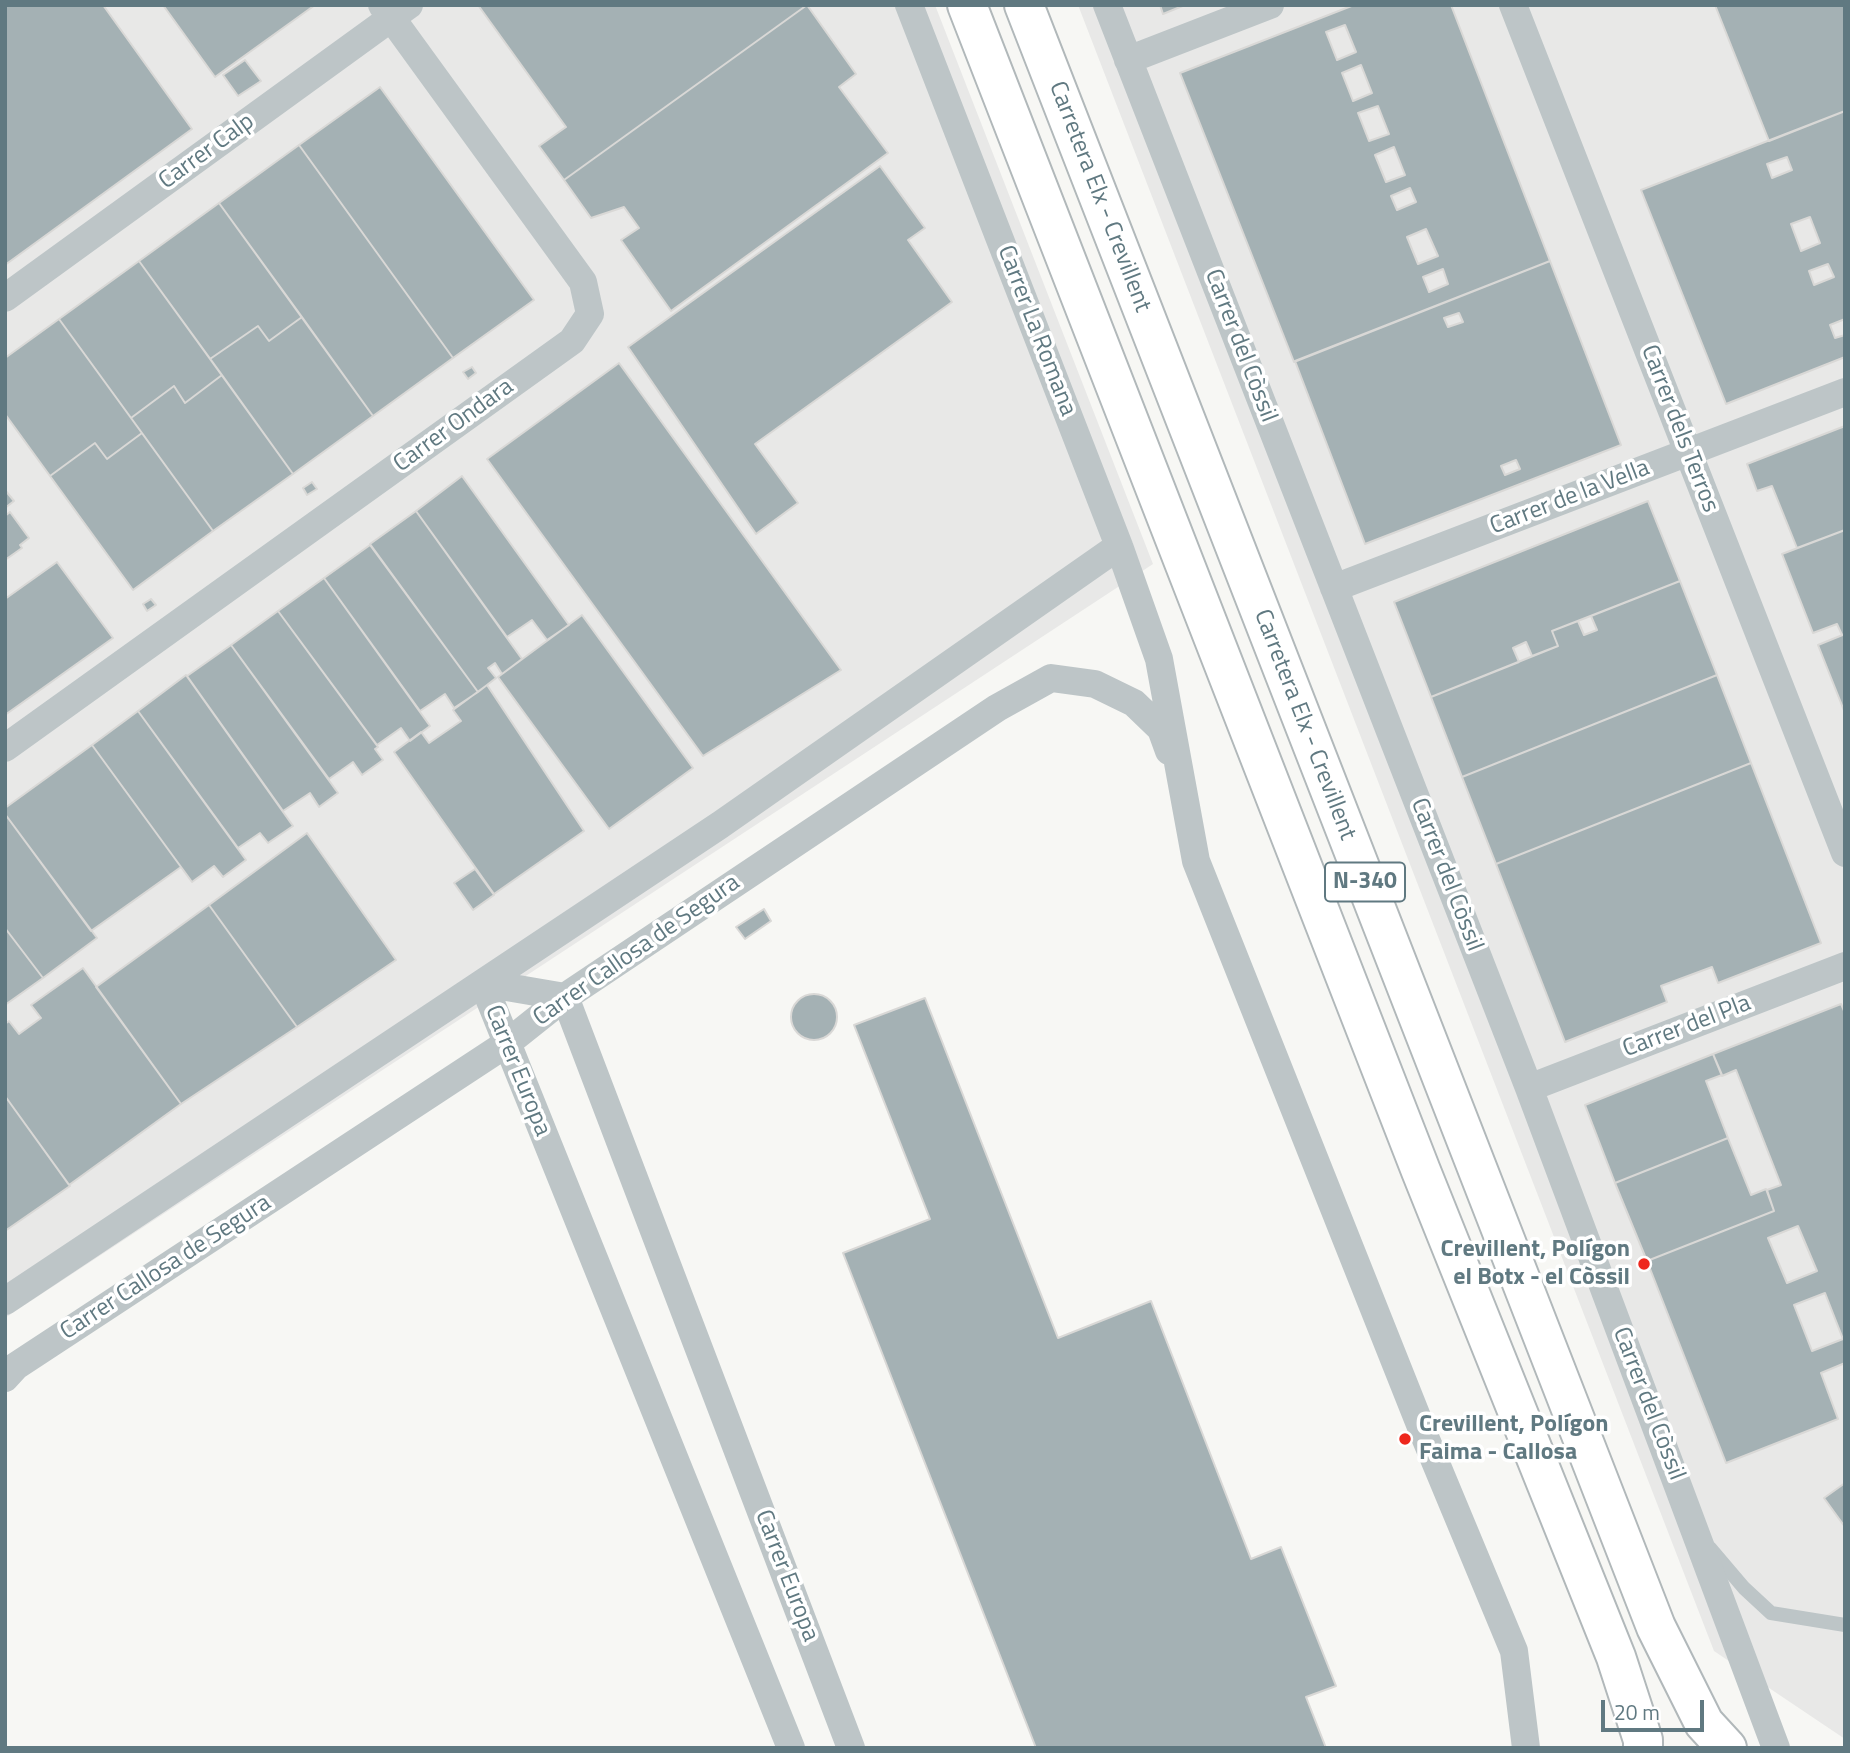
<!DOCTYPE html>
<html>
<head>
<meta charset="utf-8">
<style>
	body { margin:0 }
	#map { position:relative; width:1850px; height:1753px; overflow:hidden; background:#f7f7f4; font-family:"Titillium Web",sans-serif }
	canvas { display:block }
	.frame { position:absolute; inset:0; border:7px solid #607981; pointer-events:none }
	.scale { position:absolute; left:1601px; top:1700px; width:103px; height:32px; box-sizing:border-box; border:4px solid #607981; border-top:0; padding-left:9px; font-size:21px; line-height:24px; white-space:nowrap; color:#607981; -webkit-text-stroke:5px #fff; paint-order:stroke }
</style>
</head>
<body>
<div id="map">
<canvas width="1850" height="1753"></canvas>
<div class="frame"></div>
<div class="scale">20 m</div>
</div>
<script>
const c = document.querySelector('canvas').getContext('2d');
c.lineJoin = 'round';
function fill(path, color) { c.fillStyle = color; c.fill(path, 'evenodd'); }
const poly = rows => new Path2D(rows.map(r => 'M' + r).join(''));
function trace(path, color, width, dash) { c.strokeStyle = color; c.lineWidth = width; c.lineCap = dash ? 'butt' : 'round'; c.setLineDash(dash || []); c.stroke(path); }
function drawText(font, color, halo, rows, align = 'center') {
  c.font = font + ' "Titillium Web",sans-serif'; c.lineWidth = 7; c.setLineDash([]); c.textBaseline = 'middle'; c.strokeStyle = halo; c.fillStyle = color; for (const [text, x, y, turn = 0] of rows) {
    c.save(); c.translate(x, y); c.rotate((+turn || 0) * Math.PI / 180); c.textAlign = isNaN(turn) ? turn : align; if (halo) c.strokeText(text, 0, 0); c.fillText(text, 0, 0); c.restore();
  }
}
fill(poly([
	[5,5,935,5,1153,564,5,1318],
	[1078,5,1845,5,1845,1739,1714,1651]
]), '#e8e8e7');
const building = poly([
	[5,5,103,5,192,129,5,265,5,5],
	[163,5,315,5,215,77,163,5],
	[478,5,807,5,564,180,539,146,566,127,478,5],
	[807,5,856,74,839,87,888,153,671,311,621,240,639,228,624,207,591,218,564,180,807,5],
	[1160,5,1185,5,1163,14,1160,5],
	[1354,5,1451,5,1550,261,1294,362,1180,73,1354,5],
	[1345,25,1356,52,1337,60,1326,32,1345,25],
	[1361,65,1372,93,1353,101,1342,73,1361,65],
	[1378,106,1389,134,1369,141,1358,113,1378,106],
	[1394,147,1405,175,1386,182,1375,155,1394,147],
	[1410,188,1416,202,1397,210,1391,196,1410,188],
	[1426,229,1438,256,1418,264,1407,237,1426,229],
	[1443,269,1448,284,1429,292,1423,277,1443,269],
	[1715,5,1845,5,1845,111,1769,141,1715,5],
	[245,60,261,81,238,96,223,75,245,60],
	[380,87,534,300,453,358,299,145,380,87],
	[1845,111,1845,319,1830,325,1835,338,1845,335,1845,357,1726,404,1641,190,1845,111],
	[1787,157,1792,170,1772,178,1767,164,1787,157],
	[1810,217,1820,243,1801,251,1791,224,1810,217],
	[1828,264,1834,277,1814,285,1809,271,1828,264],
	[299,145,453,358,373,416,219,203,299,145],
	[880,166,925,228,908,240,952,302,755,444,798,503,756,534,628,347,880,166],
	[219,203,302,317,269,341,258,326,210,359,139,261,219,203],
	[139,261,222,375,185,403,174,386,131,418,59,319,139,261],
	[1550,261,1621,445,1365,544,1295,361,1550,261],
	[1459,313,1463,322,1448,327,1444,318,1459,313],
	[1516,460,1520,469,1505,475,1501,466,1516,460],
	[302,317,373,416,293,474,210,359,258,326,269,341,302,317],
	[59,319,142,433,107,459,95,443,50,476,5,414,5,358,59,319],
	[619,363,841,670,703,756,487,459,619,363],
	[472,367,476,373,468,379,463,372,472,367],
	[222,375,293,474,213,531,131,418,174,386,185,403,222,375],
	[1845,426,1845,530,1797,548,1772,486,1757,491,1747,464,1845,426],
	[142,433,213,531,133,590,50,476,95,443,107,459,142,433],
	[462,476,569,625,547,640,532,620,507,637,416,511,462,476],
	[312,482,317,489,307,495,303,488,312,482],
	[5,490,14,501,5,508,5,490],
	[1648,501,1680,581,1552,631,1558,646,1532,656,1526,642,1513,648,1519,662,1431,697,1394,602,1648,501],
	[416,511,522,659,502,674,495,663,488,668,496,678,478,692,370,544,416,511],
	[10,512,29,538,20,545,22,548,5,560,5,516,10,512],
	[1845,530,1845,634,1842,635,1837,624,1813,633,1782,554,1845,530],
	[370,545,478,692,454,708,445,694,420,711,324,578,370,545],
	[57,562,113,638,5,715,5,599,57,562],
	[324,578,430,726,410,741,401,728,377,745,278,611,324,578],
	[1680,581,1717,675,1462,777,1431,697,1558,646,1552,631,1578,621,1584,635,1597,630,1591,616,1680,581],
	[151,599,156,605,147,611,143,604,151,599],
	[278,611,378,747,375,749,383,760,362,775,353,762,329,779,231,645,278,611],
	[582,615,693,768,609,829,498,677,582,615],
	[1845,634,1845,713,1818,645,1845,634],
	[231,645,338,793,319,807,310,793,283,811,187,676,231,645],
	[186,675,293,826,268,843,260,833,238,848,138,711,186,675],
	[1717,675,1751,763,1496,864,1462,777,1717,675],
	[487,685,584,831,494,894,394,752,421,732,429,743,461,721,453,710,487,685],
	[138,711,246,860,223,877,214,866,192,882,92,745,138,711],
	[92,745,181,867,91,931,5,814,5,808,92,745],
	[1751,763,1821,943,1718,983,1712,967,1661,986,1667,1002,1565,1042,1496,864,1751,763],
	[5,814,97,938,43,978,5,928,5,814],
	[307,833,396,960,297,1027,209,905,307,833],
	[475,869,494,895,473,910,454,883,475,869],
	[209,905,297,1027,181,1104,96,987,209,905],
	[764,909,771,921,745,939,736,927,764,909],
	[5,928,43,978,5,1005,5,928],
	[83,968,181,1104,69,1185,5,1096,5,1024,9,1021,19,1034,41,1018,31,1005,83,968],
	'791 1017a23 23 0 1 1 46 0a23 23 0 1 1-46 0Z',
	[925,998,1058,1338,1151,1301,1251,1559,1281,1547,1336,1686,1306,1697,1326,1748,1036,1748,843,1253,930,1219,854,1025,925,998],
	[1841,1004,1845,1013,1845,1363,1821,1373,1838,1419,1726,1463,1647,1261,1774,1211,1767,1190,1781,1185,1736,1070,1722,1076,1713,1054,1841,1004],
	[1798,1226,1817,1271,1787,1283,1768,1238,1798,1226],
	[1825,1293,1843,1339,1812,1351,1794,1305,1825,1293],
	[1713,1054,1722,1075,1706,1081,1728,1138,1615,1183,1585,1105,1713,1054],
	[5,1096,70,1186,5,1231,5,1096],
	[1728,1138,1751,1195,1766,1189,1774,1211,1647,1261,1615,1183,1728,1138],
	[1845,1483,1845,1527,1824,1498,1845,1483]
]);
fill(building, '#a4b1b4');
trace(building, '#d9d8d6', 2);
const highway = poly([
	[967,5,1421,1171,1616,1657,1643,1740,1643,1748],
	[1024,5,1656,1627,1704,1723,1727,1748]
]);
trace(highway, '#b1b8ba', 42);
trace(poly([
	[1710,1548,1744,1588,1771,1613,1845,1625]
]), '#bdc5c7', 14);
trace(poly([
	[909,5,1119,546,1159,659,1196,861,1425,1437,1514,1651,1526,1748],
	[1107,5,1529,1088,1776,1748],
	[1513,5,1845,853],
	[1128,60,1270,5],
	[5,298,409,5],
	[1334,588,1845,392],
	[5,748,572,341,590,314,583,282,382,5],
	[483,983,565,997,851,1748],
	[483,983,791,1748],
	[1529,1088,1845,966],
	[5,1301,720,825,1119,546],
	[5,1378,16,1366,506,1044,565,997,997,708,1051,678,1095,684,1134,703,1161,729,1169,751]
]), '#bdc5c7', 28);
trace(highway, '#fff', 38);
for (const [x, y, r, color] of [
	[1644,1264,7,"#ee271d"],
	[1405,1439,7,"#ee271d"]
]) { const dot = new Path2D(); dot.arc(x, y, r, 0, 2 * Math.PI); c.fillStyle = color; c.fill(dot); trace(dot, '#fff', 2.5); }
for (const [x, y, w] of [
	[1365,882,80]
]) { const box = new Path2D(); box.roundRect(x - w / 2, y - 19.5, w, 39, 5); c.fillStyle = '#fff'; c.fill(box); trace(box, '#607981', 2); }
drawText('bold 23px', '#607981', null, [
	["N-340",1365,882]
]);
drawText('24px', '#607981', '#fff', [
	["Carrer Calp",207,152,-36],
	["Carretera Elx - Crevillent",1099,197,69],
	["Carrer La Romana",1036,331,69],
	["Carrer del Còssil",1240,346,69],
	["Carrer Ondara",454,426,-36],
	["Carrer dels Terros",1679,429,69],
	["Carrer de la Vella",1570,498,-21],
	["Carretera Elx - Crevillent",1304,725,69],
	["Carrer del Còssil",1446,875,69],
	["Carrer Callosa de Segura",637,951,-35],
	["Carrer del Pla",1687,1027,-21],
	["Carrer Europa",517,1071,68],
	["Carrer Callosa de Segura",166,1268,-33],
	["Carrer del Còssil",1648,1404,69],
	["Carrer Europa",786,1576,69]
]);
drawText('bold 24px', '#607981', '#fff', [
	["Crevillent, Polígon",1630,1250],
	["el Botx - el Còssil",1630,1278],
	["Crevillent, Polígon",1419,1425,"left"],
	["Faima - Callosa",1419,1453,"left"]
], 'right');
</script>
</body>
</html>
